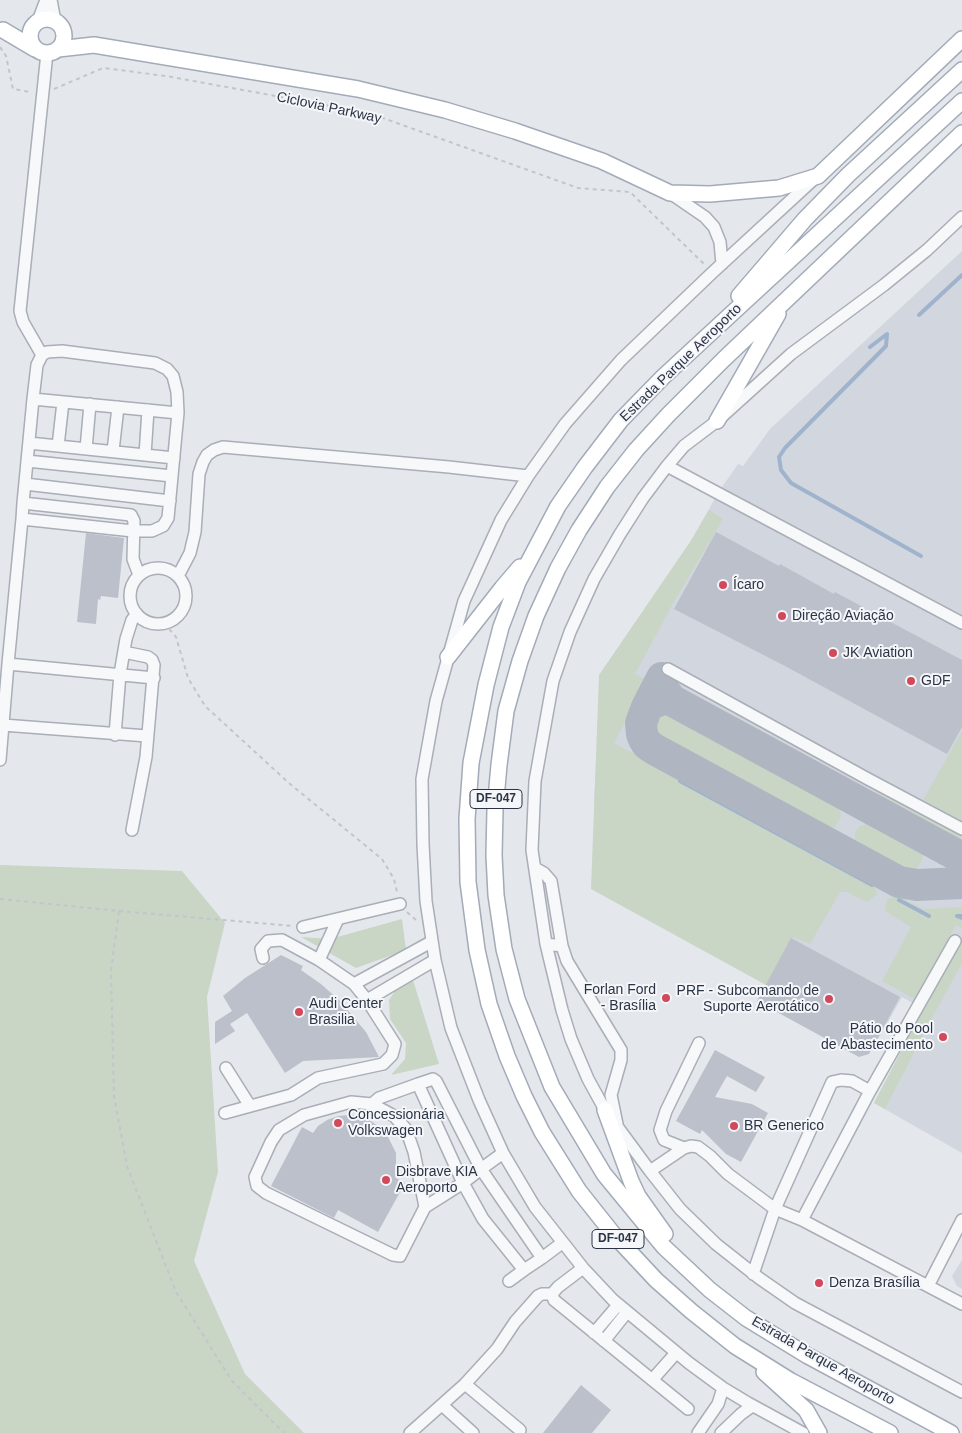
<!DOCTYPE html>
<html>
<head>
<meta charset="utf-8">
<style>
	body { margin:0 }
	canvas { display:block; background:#e4e7ec }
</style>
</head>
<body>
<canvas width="962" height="1433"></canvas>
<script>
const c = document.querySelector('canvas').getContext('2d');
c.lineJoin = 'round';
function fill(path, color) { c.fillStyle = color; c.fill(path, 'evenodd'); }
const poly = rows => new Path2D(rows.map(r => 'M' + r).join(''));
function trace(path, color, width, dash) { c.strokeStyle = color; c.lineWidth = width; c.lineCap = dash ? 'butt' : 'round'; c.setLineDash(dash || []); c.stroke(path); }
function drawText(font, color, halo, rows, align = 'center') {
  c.font = font + ' Helvetica,sans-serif'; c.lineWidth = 4; c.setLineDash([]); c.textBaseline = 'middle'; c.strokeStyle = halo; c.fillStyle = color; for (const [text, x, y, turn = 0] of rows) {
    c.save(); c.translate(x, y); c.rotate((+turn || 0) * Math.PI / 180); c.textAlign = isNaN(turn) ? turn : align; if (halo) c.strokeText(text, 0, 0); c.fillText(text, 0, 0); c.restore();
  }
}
fill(poly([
	[962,251,962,1153,874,1103,923,1009,902,997,878,1039,863,1031,851,1050,757,1002,766,985,742,970,594,800,597,752,692,539,718,493,738,464,743,466,770,429],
	[962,1260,962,1289,957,1286,952,1276]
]), '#d2d6de');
fill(poly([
	[709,510,723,519,671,607,635,674,647,680,614,743,875,884,877,894,867,902,847,892,840,892,810,944,793,937,766,985,591,889,599,675,692,539],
	[688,692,719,708,713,712,706,712,690,702,687,695],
	[669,713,677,716,833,801,839,809,841,816,839,821,835,827,822,830,804,826,658,741,653,732,654,725,661,715],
	[736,717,775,738,763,740,747,735,741,730,737,724],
	[962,731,962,821,923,800],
	[792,747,853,781,852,783,848,787,845,787,803,765,794,758,791,753],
	[876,792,962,837,962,849,881,807,873,800,872,795],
	[871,823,877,823,914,843,919,847,923,853,922,859,920,864,915,870,904,874,895,871,875,861,859,849,855,842,855,832,860,826],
	[0,865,182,871,225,923,207,997,218,1172,194,1261,245,1374,304,1433,0,1433],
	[895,895,924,909,962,907,962,928,956,925,915,999,882,981,911,927,885,911,887,900],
	[402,919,406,950,356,968,301,937,330,939],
	[962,936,962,963,932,1018,885,1109,874,1103],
	[412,977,439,1064,391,1075,405,1059,406,1043,390,1019,389,1000,399,985]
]), '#c9d6c5');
trace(poly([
	[919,315,962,275],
	[870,347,887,334,886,346,785,448,779,457,781,470,791,483,921,556],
	[680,781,872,885],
	[899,900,929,916],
	[962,916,957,916,962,918]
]), '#9fb4cc', 4);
trace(poly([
	[671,700,663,689,662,678,647,707,641,723,642,734,644,739,647,744,654,749,899,882,917,885,962,883],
	[650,704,663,699,671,700,962,858]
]), '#b0b6c1', 32);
fill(poly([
	[716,532,779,566,780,564,834,594,835,592,861,606,863,612,870,611,962,660,962,727,947,754,785,666,674,609],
	[86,533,124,538,118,598,101,596,100,600,98,599,96,624,77,622],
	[791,938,900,997,869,1054,859,1057,757,1001],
	[281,955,303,966,301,970,321,984,340,1001,366,1032,379,1057,303,1061,285,1073,247,1013,230,1024,235,1031,215,1044,215,1022,232,1011,223,996,245,978],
	[715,1050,765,1077,756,1092,727,1076,715,1097,752,1104,768,1113,741,1162,726,1154,702,1130,700,1134,676,1121],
	[349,1115,360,1116,370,1120,386,1133,396,1153,396,1178,405,1183,378,1232,338,1210,334,1218,271,1186,302,1127,313,1133,318,1126,327,1120,338,1116],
	[581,1385,611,1410,592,1433,543,1433]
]), '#bbc0ca');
const minor = poly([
	[51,0,55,21],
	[38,21,46,0],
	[670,193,705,217,714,227,720,242,722,264],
	[962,217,927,250,884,285,791,354,717,421,684,446,667,466,643,498,620,534,594,579,570,632,553,681,535,781,532,850,546,944,562,1010,571,1039,588,1079,605,1110,650,1171,680,1209,716,1244,759,1278,795,1303,962,1392],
	[42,355,23,322,20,311,47,53],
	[33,399,178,413],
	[29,443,174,458],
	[58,446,63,402],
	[86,449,90,404],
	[113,451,118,407],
	[145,455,148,410],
	[27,461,172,476],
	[667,466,962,623],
	[25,484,170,501],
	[23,503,131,515,134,521,133,559,139,575],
	'130 596a28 28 0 1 1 56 0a28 28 0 1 1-56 0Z',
	[178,576,190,553,195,532,199,474,203,462,207,455,214,450,223,447,449,467,528,476],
	[124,652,148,657,152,660,154,665,146,757,132,830],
	[8,664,154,678],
	[668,669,868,779,962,829],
	[3,725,147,736],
	[115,735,120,674,126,639,132,620,137,614],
	[0,760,8,664,22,519,23,503,33,399,37,365,42,355,47,352,62,351,155,363,167,369,173,376,177,392,178,413,168,518,163,526,152,531,133,531,22,519],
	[535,868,544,873,551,881,562,946],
	[303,927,400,904],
	[546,944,562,946,567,961,621,1050,621,1060,611,1095,617,1124],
	[319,960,338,919],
	[354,984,431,942],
	[367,1000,435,960],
	[226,1068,250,1106],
	[418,1084,433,1079,436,1081,481,1169,463,1183,425,1207,400,1256,393,1255,266,1193,257,1186,255,1177,271,1142,279,1130,304,1115,351,1102,372,1104,394,1116,406,1129,414,1152,425,1207],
	[372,1104,379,1098,418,1084,463,1183,483,1219,524,1270,509,1281],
	[225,1113,291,1095,318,1078,383,1064,392,1055,395,1044,367,1000,354,984,319,960,282,940,268,941,261,949,263,958],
	[684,1148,664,1140,660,1130,666,1111,699,1043],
	[503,1153,481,1169,542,1258,524,1270],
	[650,1171,684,1148,691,1146,698,1147,710,1156,728,1174,775,1209,802,1220,962,1304],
	[802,1220,870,1091,955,941],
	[542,1258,562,1243],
	[583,1268,558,1287,552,1294,554,1300,688,1409],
	[753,1274,775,1209,832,1082,841,1080,852,1081,870,1091],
	[928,1286,962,1220],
	[594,1333,618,1305],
	[604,1341,627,1312],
	[652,1380,676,1353],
	[465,1384,520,1430],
	[442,1405,473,1433],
	[410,1433,465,1384,497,1349,515,1322,538,1296,542,1294,552,1294],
	[698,1433,718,1404,723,1388],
	[721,1433,741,1414,752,1406],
	[803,1433,748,1403,723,1388,689,1363,613,1300,583,1268,535,1207,503,1153,479,1100,451,1028,435,960,426,901,423,844,422,779,436,701,464,601,501,520,528,476,565,424,621,360,713,272,815,178]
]);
const major = poly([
	'30 36a17 17 0 1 1 34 0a17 17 0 1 1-34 0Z',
	[3,30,35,49],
	[58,49,94,45,358,89,445,110,515,131,602,161,670,193,710,194,779,188,818,176,962,39],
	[739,296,805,219,848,175,962,70],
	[717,421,778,314],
	[448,657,502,588,520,567],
	[605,1110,631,1181,638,1196,665,1234],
	[764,1372,806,1410,819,1433],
	[890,1433,791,1381,735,1346,691,1311,656,1280,614,1235,579,1191,542,1132,524,1096,507,1056,489,1004,477,950,468,882,467,819,471,763,486,685,501,627,518,582,558,506,585,467,621,420,663,377,962,101],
	[951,1433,808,1356,746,1318,710,1290,664,1247,604,1174,552,1087,517,999,504,949,496,895,494,855,495,810,499,765,506,711,520,661,536,616,558,568,579,530,607,487,636,450,668,415,724,359,962,133]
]);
trace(minor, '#a9aeb7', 14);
trace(major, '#a3abb8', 18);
trace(poly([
	[0,47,6,56,13,89,30,92],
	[54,89,103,68,166,76,369,113,578,188,630,192,704,264],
	[164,623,176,637,188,678,205,706,290,784,382,859,394,879,397,892],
	[0,899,119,911,111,970,114,1096,127,1166,176,1292,232,1381,284,1433],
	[119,911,293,926],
	[407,912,416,920]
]), '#c2c5cb', 2, [4, 4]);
trace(minor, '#f7f8fa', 11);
trace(major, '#fff', 15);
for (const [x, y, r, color] of [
	[723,585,5,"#d1495b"],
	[782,616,5,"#d1495b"],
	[833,653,5,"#d1495b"],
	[911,681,5,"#d1495b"],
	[666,998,5,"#d1495b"],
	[829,999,5,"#d1495b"],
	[299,1012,5,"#d1495b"],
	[943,1037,5,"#d1495b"],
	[338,1123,5,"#d1495b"],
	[734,1126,5,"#d1495b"],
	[386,1180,5,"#d1495b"],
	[819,1283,5,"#d1495b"]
]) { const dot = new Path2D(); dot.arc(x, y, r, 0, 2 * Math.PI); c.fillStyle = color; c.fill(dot); trace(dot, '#f4f6f9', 2); }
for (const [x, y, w] of [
	[496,799,52],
	[618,1239,52]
]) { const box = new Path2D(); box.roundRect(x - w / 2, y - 9.5, w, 19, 4); c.fillStyle = '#f4f6f9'; c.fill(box); trace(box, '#2b3445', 1); }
drawText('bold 12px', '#2b3445', null, [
	["DF-047",496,799],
	["DF-047",618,1239]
]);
drawText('14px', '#2b3445', '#f4f6f9', [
	["Ciclovia Parkway",329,108,12],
	["Estrada Parque Aeroporto",681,363,-44],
	["Estrada Parque Aeroporto",823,1361,30]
]);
drawText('14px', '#2b3445', '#f4f6f9', [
	["Ícaro",733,585],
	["Direção Aviação",792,616],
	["JK Aviation",843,653],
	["GDF",921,681],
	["Forlan Ford",656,990,"right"],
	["- Brasília",656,1006,"right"],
	["PRF - Subcomando de",819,991,"right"],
	["Suporte Aerotático",819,1007,"right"],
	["Audi Center",309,1004],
	["Brasilia",309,1020],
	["Pátio do Pool",933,1029,"right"],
	["de Abastecimento",933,1045,"right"],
	["Concessionária",348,1115],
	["Volkswagen",348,1131],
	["BR Generico",744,1126],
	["Disbrave KIA",396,1172],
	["Aeroporto",396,1188],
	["Denza Brasília",829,1283]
], 'left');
</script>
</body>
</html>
